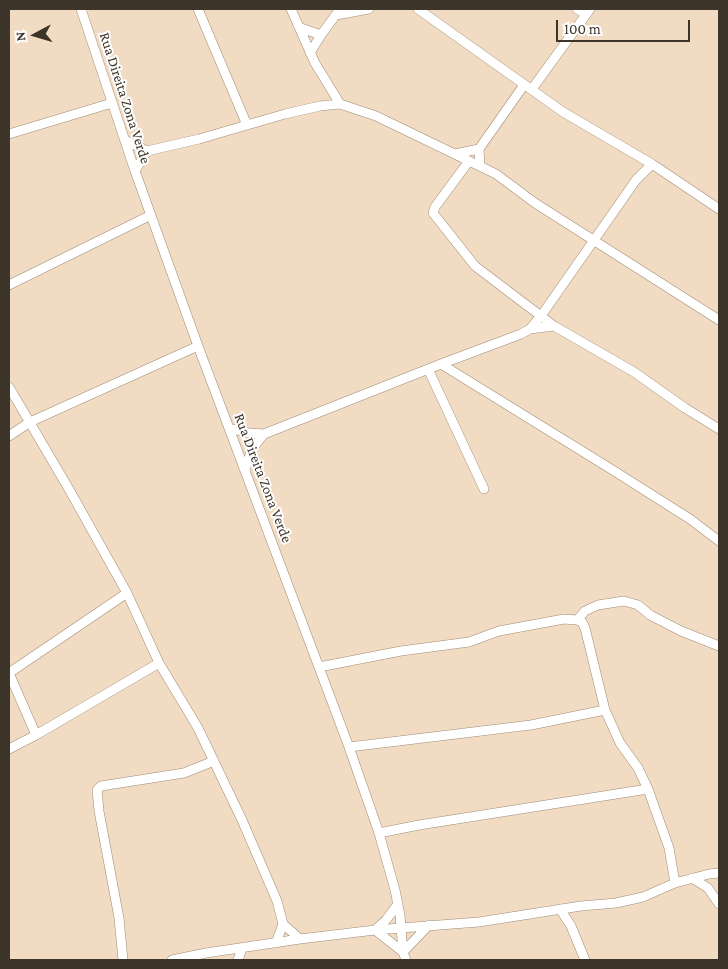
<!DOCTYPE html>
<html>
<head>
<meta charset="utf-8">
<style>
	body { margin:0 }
	#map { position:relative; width:728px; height:969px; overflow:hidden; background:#f1dbc2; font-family:"Crimson Pro",serif }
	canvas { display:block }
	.frame { position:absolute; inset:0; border:10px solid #3d342a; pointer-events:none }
	.north { position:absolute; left:10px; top:10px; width:50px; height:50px; -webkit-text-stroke:4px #fff; paint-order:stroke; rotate:264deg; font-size:14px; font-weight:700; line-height:20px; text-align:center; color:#3d342a }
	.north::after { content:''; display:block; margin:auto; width:18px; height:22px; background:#3d342a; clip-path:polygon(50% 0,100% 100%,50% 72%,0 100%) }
	.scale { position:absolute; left:556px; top:20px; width:134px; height:22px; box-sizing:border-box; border:2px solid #3d342a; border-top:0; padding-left:6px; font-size:15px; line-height:18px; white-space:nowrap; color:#3d342a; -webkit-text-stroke:4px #fff; paint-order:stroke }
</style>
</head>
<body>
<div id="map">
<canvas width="728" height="969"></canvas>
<div class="frame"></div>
<div class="north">N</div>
<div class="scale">100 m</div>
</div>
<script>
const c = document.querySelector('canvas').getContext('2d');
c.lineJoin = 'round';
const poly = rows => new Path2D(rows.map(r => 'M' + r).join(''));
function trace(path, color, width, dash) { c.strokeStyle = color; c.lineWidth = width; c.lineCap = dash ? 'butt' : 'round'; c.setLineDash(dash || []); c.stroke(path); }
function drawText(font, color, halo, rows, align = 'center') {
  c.font = font + ' "Crimson Pro",serif'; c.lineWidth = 4; c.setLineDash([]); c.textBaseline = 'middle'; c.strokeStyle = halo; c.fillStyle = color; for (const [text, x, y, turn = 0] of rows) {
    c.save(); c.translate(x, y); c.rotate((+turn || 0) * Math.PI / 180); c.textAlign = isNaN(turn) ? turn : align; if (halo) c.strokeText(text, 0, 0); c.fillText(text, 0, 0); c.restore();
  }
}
const minor = poly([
	[81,9,135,171,198,346,349,747,379,833,395,890,400,915,403,952,406,960],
	[198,9,247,125],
	[291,9,315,63,340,104],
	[418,9,563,112,652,164,719,209],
	[577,9,586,14],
	[336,15,369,9],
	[301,28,321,35],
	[310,53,321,35,340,9],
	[532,89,590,9],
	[9,134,112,103],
	[125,140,147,151,199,139,285,114,320,106,340,104,376,116,496,174,535,203,719,320],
	[455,154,479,149],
	[469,161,435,207,433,213,475,266,554,326,634,372,685,408,719,429],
	[480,165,479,149,524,85],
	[135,171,147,151],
	[9,285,151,215],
	[530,329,554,326],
	[441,364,611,469,690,519,719,541],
	[428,369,484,489],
	[9,387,70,491,127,593,159,663,198,728,242,820,277,901,283,924,276,943],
	[229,428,249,433,264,434],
	[9,436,30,422,198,346],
	[245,470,252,449,264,434,441,364,521,334,530,329,541,316,636,180,652,164],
	[577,620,585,611,598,605,624,601,638,605,650,615,681,631,719,646],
	[319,667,401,651,469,642,499,631,564,619,577,620,582,622,585,628,605,710,620,743,638,768,648,789,669,848,675,883],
	[9,673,127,593],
	[9,673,36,735],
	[349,747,531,725,605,710],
	[9,749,36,735,159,663],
	[379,833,419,825,648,789],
	[692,878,708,888,719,904],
	[398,904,386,920,375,930,403,952,429,925],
	[560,909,571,926,585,960],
	[283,924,300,939],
	[123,960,119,918,99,811,97,790,101,786,184,773,214,761],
	[172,960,206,953,300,939,375,930,479,922,581,906,616,903,643,897,675,883,709,874,719,873],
	[238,960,242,948]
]);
trace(minor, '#a08c75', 10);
trace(minor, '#fff', 9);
drawText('15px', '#3d342a', '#fff', [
	["Rua Direita Zona Verde",125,98,72],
	["Rua Direita Zona Verde",263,478,69]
]);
</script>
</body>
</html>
